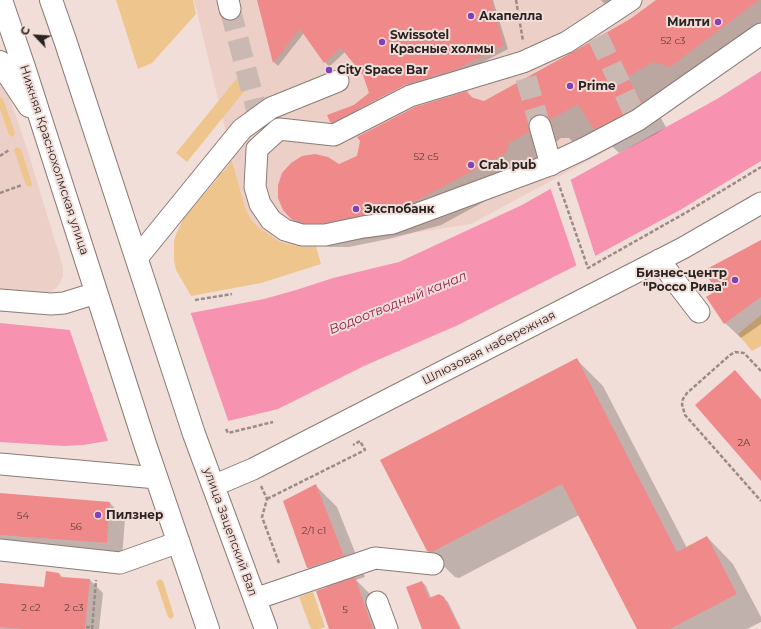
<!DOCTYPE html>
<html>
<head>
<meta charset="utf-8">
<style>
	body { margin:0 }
	#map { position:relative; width:761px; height:629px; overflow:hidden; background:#f2ded8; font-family:Montserrat,sans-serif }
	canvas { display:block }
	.north { position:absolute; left:16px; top:16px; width:40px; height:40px; -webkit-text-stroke:3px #f2ded8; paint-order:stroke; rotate:295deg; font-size:11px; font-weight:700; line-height:16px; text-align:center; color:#2a2321 }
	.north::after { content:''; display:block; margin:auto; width:14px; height:18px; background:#2a2321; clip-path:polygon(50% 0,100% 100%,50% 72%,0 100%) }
</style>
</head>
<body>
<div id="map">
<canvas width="761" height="629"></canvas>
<div class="north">С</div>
</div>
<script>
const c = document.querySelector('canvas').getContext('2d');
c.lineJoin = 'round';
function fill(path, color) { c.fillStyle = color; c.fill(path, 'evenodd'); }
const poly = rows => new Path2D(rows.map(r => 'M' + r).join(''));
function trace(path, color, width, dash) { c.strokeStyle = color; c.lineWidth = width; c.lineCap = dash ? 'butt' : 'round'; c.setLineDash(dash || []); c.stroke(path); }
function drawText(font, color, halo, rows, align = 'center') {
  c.font = font + ' Montserrat,sans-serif'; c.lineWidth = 4; c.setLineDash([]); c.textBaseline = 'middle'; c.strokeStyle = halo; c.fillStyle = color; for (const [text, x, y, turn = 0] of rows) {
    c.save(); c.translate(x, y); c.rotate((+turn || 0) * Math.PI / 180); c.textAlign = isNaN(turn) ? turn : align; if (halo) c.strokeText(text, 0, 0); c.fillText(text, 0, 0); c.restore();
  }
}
fill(poly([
	[194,0,761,0,761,47,614,147,471,224,387,237,305,247,292,245,280,242,269,236,259,229,251,219,245,207,241,194],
	[0,76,6,87,28,152,63,267,63,276,59,285,53,291,45,294,0,291]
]), '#ecd0c8');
fill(poly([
	[116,0,193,0,196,14,152,63,138,69],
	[242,72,246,89,187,162,176,153],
	[0,97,3,99,15,133,13,137,9,135,0,109],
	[16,147,21,149,32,184,31,187,26,185,14,150],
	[232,160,245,207,251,219,259,228,280,242,292,245,305,247,316,246,321,264,261,283,191,296,176,270,174,260,174,242,176,234,184,218,218,178,215,175,219,169,223,172],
	[761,315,761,346,752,351,738,334],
	[160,579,163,581,174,616,171,619,168,617,156,582],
	[313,592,325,627,319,629,311,629,299,597]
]), '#eec58c');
fill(poly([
	[761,71,761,161,680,210,597,255,458,325,364,366,278,409,228,421,83,445,64,446,0,442,0,323,70,330,191,313,264,299,296,290,333,278,399,262,522,205,552,188,574,178,717,99]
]), '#f792b0');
fill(poly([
	[570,178,596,258,577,267,550,187],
	[190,311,229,423,109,444,69,328]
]), '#f2ded8');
fill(poly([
	[258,0,493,0,508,49,462,73,335,126,331,122,370,93,364,74,345,52,329,67,304,33,278,66,274,62],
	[409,82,409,84,358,110,361,106],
	[601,0,632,0,606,5],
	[659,0,761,0,761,41,651,101,666,127,656,134,619,153,597,131,575,144,569,138,561,138,556,142,530,177,441,225,393,238,349,247,329,247,316,243,292,219,339,165,357,156,467,92,473,98,484,102,635,17],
	[761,241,761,324,741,338,725,323,718,290],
	[576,359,603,386,687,548,707,537,733,564,761,617,761,622,747,629,638,629,579,515,459,578,455,577,428,551],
	[735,371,761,399,761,479],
	[316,486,337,507,365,577,356,580,376,600,386,629,330,629,328,588,308,568,284,501],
	[0,494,110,503,125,519,122,558,0,549],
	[59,574,63,578,90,580,103,593,99,629,0,629,0,584,45,588],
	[422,582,426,586,431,598,443,598,448,602,461,629,423,629]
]), '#0003');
fill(poly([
	[257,0,491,0,504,45,457,69,405,85,332,123,330,122,327,115,354,105,369,93,363,75,341,48,324,63,300,29,273,63],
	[656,0,759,0,670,67,653,62,627,77,642,102,632,110,594,130,578,104,550,120,543,115,537,114,532,117,529,123,529,132,509,143,506,153,416,201,369,214,324,223,304,223,291,219,283,210,278,198,278,185,282,173,291,163,302,156,315,154,328,157,339,164,357,156,360,141,357,137,415,107,467,91,470,97,484,101,573,52,630,19],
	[761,240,761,297,724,324,706,297,717,290,703,271],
	[577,358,677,552,707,536,737,594,670,629,637,629,562,484,432,552,427,551,380,460],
	[735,370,761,400,761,481,695,405],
	[316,484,344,556,307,568,283,501],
	[0,493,110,502,107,543,0,535],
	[46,571,59,573,61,577,90,579,85,629,24,629,0,627,0,583,44,587],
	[355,577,373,629,329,629,316,591],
	[422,581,429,598,439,594,444,597,460,629,422,629,406,587]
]), '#f08a8a');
trace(poly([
	[230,9,258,115,279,129],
	[598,37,635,115],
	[526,78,540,126]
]), '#cab9b3', 21, [21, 10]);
const minor = poly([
	[228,0,230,9],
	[631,0,567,42,523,62,410,96,334,135,279,129,257,149,255,187,260,204,271,220,285,230,302,235,325,235,363,227,393,223,547,166,585,148,638,120,761,34],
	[540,126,551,165],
	[137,258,242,129,271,108,338,81],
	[659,260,699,312],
	[0,300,51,304,64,303,96,293],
	[0,464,157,478],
	[213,486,253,469,683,248,761,203],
	[0,550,120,563,179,542],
	[255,599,375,558,433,564],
	[377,602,387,629]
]);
const major = poly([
	[1,0,24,67,145,444,208,629],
	[51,0,66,43,194,434,266,629],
	[0,62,29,106]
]);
trace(minor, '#8c7a74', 23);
trace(major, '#8c7a74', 24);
trace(poly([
	[516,0,523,41],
	[0,156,9,150],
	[558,182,588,268,687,212,761,167],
	[0,193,22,185],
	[195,300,232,294],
	[761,371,744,353,735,352,730,355,687,393,683,399,682,404,685,415,761,501],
	[226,429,228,433,273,422],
	[261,486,267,499,262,517,279,563],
	[267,499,365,450,360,441,353,445],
	[86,627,92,627],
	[92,629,96,580]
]), '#9a8b87', 2.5, [4, 2]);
trace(minor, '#fff', 21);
trace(major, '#fff', 22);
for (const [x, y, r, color] of [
	[471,16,4,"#8040b6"],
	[718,22,4,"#8040b6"],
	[382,42,4,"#8040b6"],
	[329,70,4,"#8040b6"],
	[570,86,4,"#8040b6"],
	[471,165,4,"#8040b6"],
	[356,209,4,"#8040b6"],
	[735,280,4,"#8040b6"],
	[98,515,4,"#8040b6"]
]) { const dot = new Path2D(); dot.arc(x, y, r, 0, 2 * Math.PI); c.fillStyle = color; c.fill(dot); trace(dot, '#f2ded8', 1.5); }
drawText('10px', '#5c3d3b', null, [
	["52 с3",673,41],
	["52 с5",426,157],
	["2А",744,443],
	["54",23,516],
	["56",76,527],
	["2/1 с1",314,531],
	["2 с2",31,608],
	["2 с3",74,608],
	["5",345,610]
]);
drawText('bold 12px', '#2a2321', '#f2ded8', [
	["Акапелла",479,16],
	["Милти",710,22,"right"],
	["Swissotel",390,35],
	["Красные холмы",390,49],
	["City Space Bar",337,70],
	["Prime",578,86],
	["Crab pub",479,165],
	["Экспобанк",364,209],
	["Бизнес-центр",727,273,"right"],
	["\"Россо Рива\"",727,287,"right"],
	["Пилзнер",106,515]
], 'left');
drawText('12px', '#2a2321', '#f2ded8', [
	["Нижняя Краснохолмская улица",54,160,72],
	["Шлюзовая набережная",489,348,-27],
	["улица Зацепский Вал",230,532,70]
]);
drawText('italic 13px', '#931f4e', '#f2ded8', [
	["Водоотводный канал",398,303,-22]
]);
</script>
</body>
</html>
